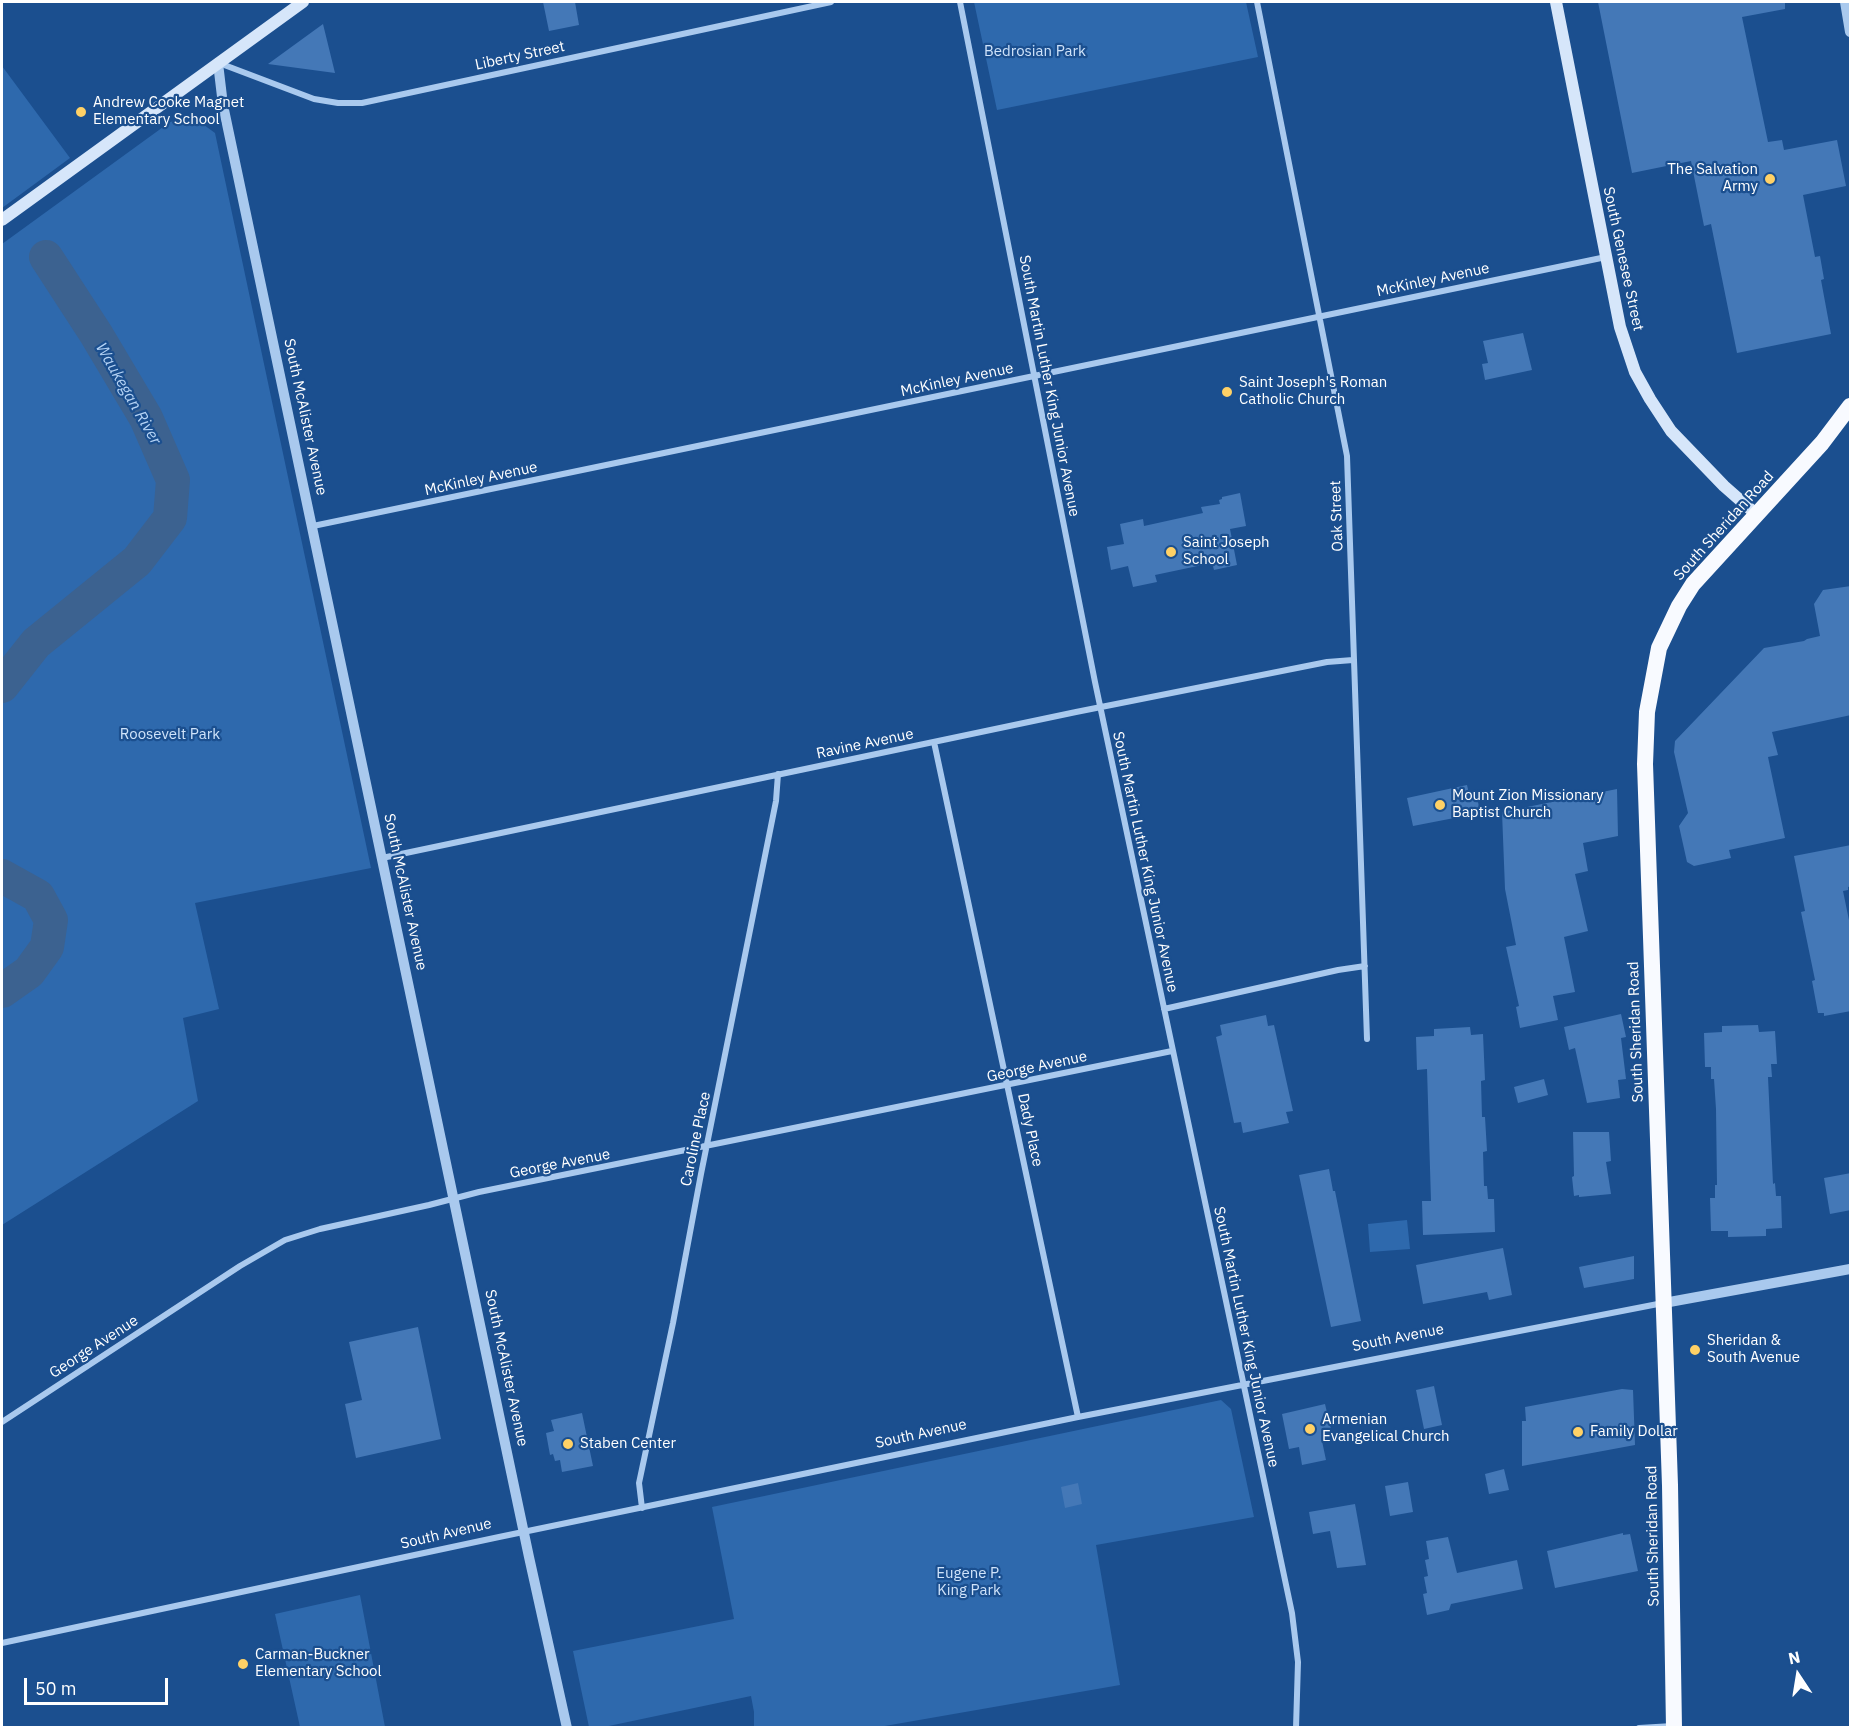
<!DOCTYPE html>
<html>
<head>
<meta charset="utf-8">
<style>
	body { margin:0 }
	#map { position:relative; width:1852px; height:1729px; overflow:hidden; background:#1b4f8f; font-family:"IBM Plex Sans",sans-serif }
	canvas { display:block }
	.frame { position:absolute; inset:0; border:3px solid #fff; pointer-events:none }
	.north { position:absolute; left:1768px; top:1645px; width:60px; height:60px; -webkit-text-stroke:4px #1b4f8f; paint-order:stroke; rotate:348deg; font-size:16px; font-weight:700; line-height:24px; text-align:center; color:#fff }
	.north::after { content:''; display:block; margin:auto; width:21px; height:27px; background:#fff; clip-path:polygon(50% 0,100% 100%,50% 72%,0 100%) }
	.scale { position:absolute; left:24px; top:1678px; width:144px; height:27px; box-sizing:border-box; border:3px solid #fff; border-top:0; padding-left:8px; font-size:18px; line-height:21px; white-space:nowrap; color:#fff; -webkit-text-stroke:4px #1b4f8f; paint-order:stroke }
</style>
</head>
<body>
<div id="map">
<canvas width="1852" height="1729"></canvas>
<div class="frame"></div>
<div class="north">N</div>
<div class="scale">50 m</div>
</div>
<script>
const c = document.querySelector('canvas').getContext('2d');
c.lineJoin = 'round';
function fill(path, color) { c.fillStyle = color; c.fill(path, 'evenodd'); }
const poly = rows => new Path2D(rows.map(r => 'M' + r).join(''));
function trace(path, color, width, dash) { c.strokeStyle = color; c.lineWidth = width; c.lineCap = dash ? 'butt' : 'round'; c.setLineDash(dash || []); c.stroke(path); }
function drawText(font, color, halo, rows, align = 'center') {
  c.font = font + ' "IBM Plex Sans",sans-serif'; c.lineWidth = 4.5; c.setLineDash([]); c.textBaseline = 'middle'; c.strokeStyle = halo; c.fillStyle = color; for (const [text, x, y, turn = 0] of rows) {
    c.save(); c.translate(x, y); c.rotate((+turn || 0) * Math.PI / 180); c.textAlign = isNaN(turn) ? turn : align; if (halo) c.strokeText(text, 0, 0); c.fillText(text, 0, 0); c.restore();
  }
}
fill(poly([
	[974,2,1246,2,1258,57,997,110],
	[2,66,70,158,2,208],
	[193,117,215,133,371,868,195,903,219,1009,183,1018,198,1101,2,1225,2,244,170,122],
	[1407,1220,1410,1249,1370,1252,1368,1224],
	[1221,1400,1231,1409,1254,1517,1096,1545,1120,1685,879,1727,754,1727,754,1712,751,1696,604,1727,589,1727,573,1651,734,1619,712,1507],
	[360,1595,385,1727,300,1727,275,1614]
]), '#2e69ad');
trace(poly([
	[2,686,36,643,137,561,170,518,173,480,146,418,96,334,46,257],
	[2,876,38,896,51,920,47,947,29,972,2,991]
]), '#3c6290', 34);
fill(poly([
	[543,2,575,2,579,25,549,31],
	[1598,2,1785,2,1785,9,1742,17,1768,142,1782,140,1784,150,1837,140,1846,186,1803,195,1815,257,1820,256,1824,279,1821,280,1831,334,1737,353,1711,224,1704,226,1691,161,1632,173],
	[323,24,335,73,268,64],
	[1523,333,1532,370,1485,380,1482,364,1488,363,1483,341],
	[1240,493,1246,526,1230,529,1237,565,1214,570,1212,563,1155,575,1157,582,1133,587,1128,566,1111,570,1107,547,1124,544,1120,524,1143,519,1144,526,1203,513,1201,507,1220,504,1219,500,1222,499,1222,497],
	[1851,586,1851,715,1772,732,1778,755,1768,757,1785,838,1729,850,1731,858,1694,866,1687,862,1679,826,1688,813,1674,752,1675,741,1764,648,1804,641,1807,639,1820,636,1814,604,1823,590],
	[1467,785,1470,798,1477,796,1480,813,1413,826,1407,798],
	[1617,789,1618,836,1583,843,1588,871,1575,874,1588,931,1564,937,1575,992,1553,996,1558,1020,1520,1028,1516,1007,1519,1006,1506,947,1516,945,1505,889,1502,812],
	[1851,845,1851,886,1848,887,1848,890,1843,891,1851,930,1851,1011,1824,1016,1824,1013,1818,1013,1812,981,1815,980,1801,912,1805,911,1794,856],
	[1621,1014,1626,1037,1621,1038,1626,1079,1618,1080,1620,1098,1587,1103,1575,1048,1569,1050,1564,1027],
	[1266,1015,1268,1026,1274,1025,1293,1111,1286,1112,1289,1123,1243,1133,1241,1122,1234,1123,1216,1037,1222,1035,1220,1025],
	[1758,1025,1759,1032,1775,1031,1777,1064,1771,1064,1772,1077,1768,1077,1773,1184,1775,1183,1776,1196,1781,1196,1782,1228,1766,1229,1766,1236,1728,1237,1728,1231,1711,1231,1710,1198,1715,1198,1715,1185,1717,1185,1716,1109,1714,1079,1711,1079,1711,1067,1705,1067,1704,1033,1722,1032,1722,1026],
	[1470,1027,1471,1035,1483,1034,1485,1080,1481,1081,1482,1117,1485,1117,1487,1151,1483,1152,1484,1186,1487,1186,1488,1199,1494,1199,1495,1232,1423,1235,1422,1201,1431,1201,1427,1069,1417,1070,1416,1037,1434,1036,1434,1029],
	[1544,1079,1548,1095,1518,1103,1514,1087],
	[1573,1132,1609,1132,1611,1161,1606,1162,1611,1194,1579,1197,1579,1195,1574,1196,1572,1177,1574,1176],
	[1329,1169,1333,1191,1335,1191,1361,1321,1331,1327,1299,1175],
	[1851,1173,1851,1210,1830,1214,1824,1178],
	[1503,1248,1512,1295,1489,1300,1487,1292,1423,1304,1416,1265],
	[1634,1256,1634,1279,1584,1288,1579,1267],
	[418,1327,441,1439,356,1458,345,1404,362,1400,349,1342],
	[1434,1386,1442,1425,1424,1429,1416,1390],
	[1622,1389,1633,1390,1635,1445,1522,1466,1522,1421,1526,1421,1525,1407],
	[1325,1404,1333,1438,1322,1441,1326,1460,1302,1465,1299,1447,1289,1449,1282,1414],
	[582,1413,593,1466,562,1472,560,1460,555,1461,553,1454,550,1455,546,1433,554,1431,551,1420],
	[1504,1469,1509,1490,1489,1494,1485,1474],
	[1408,1482,1413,1512,1390,1516,1385,1486],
	[1078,1483,1082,1504,1065,1508,1061,1487],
	[1355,1504,1366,1565,1337,1568,1330,1531,1313,1534,1309,1512],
	[1623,1533,1623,1535,1630,1534,1638,1571,1555,1588,1547,1551],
	[1448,1537,1457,1573,1517,1560,1523,1589,1451,1604,1449,1610,1427,1615,1423,1594,1427,1593,1424,1577,1428,1576,1425,1560,1429,1559,1426,1541]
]), '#4478b7');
trace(poly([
	[960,2,1095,682,1292,1613,1298,1662,1296,1728],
	[1257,2,1347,456,1367,1039],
	[219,63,314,99,338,103,362,103,831,2],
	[313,526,1606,257],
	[934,742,1078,1417],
	[382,858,1076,712,1327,662,1353,660],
	[1164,1009,1338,970,1365,966],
	[2,1422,240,1266,285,1240,320,1229,429,1205,479,1192,1172,1051],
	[642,1508,639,1483,673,1323,701,1174,776,801,778,774],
	[2,1643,499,1537,1078,1417,1663,1303],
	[1639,1728,1673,1726]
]), '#a9c9ee', 6);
trace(poly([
	[1845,2,1850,32],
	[218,63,223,105,529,1557,567,1728],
	[1664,1303,1850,1269]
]), '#a9c9ee', 10);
trace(poly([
	[1556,2,1620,327,1635,372,1650,399,1671,431,1724,486,1757,515],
	[2,220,303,2]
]), '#d6e6fa', 12);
trace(poly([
	[1674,1728,1670,1485,1645,764,1647,712,1659,648,1679,606,1693,584,1822,443,1850,406]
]), '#f8faff', 16);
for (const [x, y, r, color] of [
	[81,112,6,"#ffd166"],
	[1770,179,6,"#ffd166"],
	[1227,392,6,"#ffd166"],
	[1171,552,6,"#ffd166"],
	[1440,805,6,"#ffd166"],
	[1695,1350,6,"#ffd166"],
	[1310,1429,6,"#ffd166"],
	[1578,1432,6,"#ffd166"],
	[568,1444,6,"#ffd166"],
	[243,1664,6,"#ffd166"]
]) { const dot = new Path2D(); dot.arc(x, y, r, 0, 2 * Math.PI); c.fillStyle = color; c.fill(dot); trace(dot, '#1b4f8f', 2); }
drawText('15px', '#cfe3fa', '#1b4f8f', [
	["Bedrosian Park",1035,52],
	["Roosevelt Park",170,735],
	["Eugene P.",969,1574],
	["King Park",969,1591]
]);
drawText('15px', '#fff', '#1b4f8f', [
	["Liberty Street",520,56,-12],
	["South Genesee Street",1623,259,78],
	["McKinley Avenue",1433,280,-12],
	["McKinley Avenue",957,380,-12],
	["South Martin Luther King Junior Avenue",1049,386,79],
	["South McAlister Avenue",305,417,78],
	["McKinley Avenue",481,479,-12],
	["Oak Street",1337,516,-92],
	["South Sheridan Road",1724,526,-48],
	["Ravine Avenue",865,744,-12],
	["South Martin Luther King Junior Avenue",1145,862,78],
	["South McAlister Avenue",405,892,78],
	["South Sheridan Road",1636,1032,-92],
	["George Avenue",1037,1067,-12],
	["Dady Place",1030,1130,78],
	["Caroline Place",696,1139,-78],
	["George Avenue",560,1164,-11],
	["South Martin Luther King Junior Avenue",1246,1337,78],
	["South Avenue",1398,1338,-11],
	["George Avenue",94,1347,-33],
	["South McAlister Avenue",506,1368,78],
	["South Avenue",921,1434,-12],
	["South Avenue",446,1534,-13],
	["South Sheridan Road",1653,1536,-91]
]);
drawText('15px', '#fff', '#1b4f8f', [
	["Andrew Cooke Magnet",93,103],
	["Elementary School",93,120],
	["The Salvation",1758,170,"right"],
	["Army",1758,187,"right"],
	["Saint Joseph's Roman",1239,383],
	["Catholic Church",1239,400],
	["Saint Joseph",1183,543],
	["School",1183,560],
	["Mount Zion Missionary",1452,796],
	["Baptist Church",1452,813],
	["Sheridan &",1707,1341],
	["South Avenue",1707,1358],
	["Armenian",1322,1420],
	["Evangelical Church",1322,1437],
	["Family Dollar",1590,1432],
	["Staben Center",580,1444],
	["Carman-Buckner",255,1655],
	["Elementary School",255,1672]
], 'left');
drawText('italic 16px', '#b5d3f5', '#1b4f8f', [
	["Waukegan River",128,394,60]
]);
</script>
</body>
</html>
